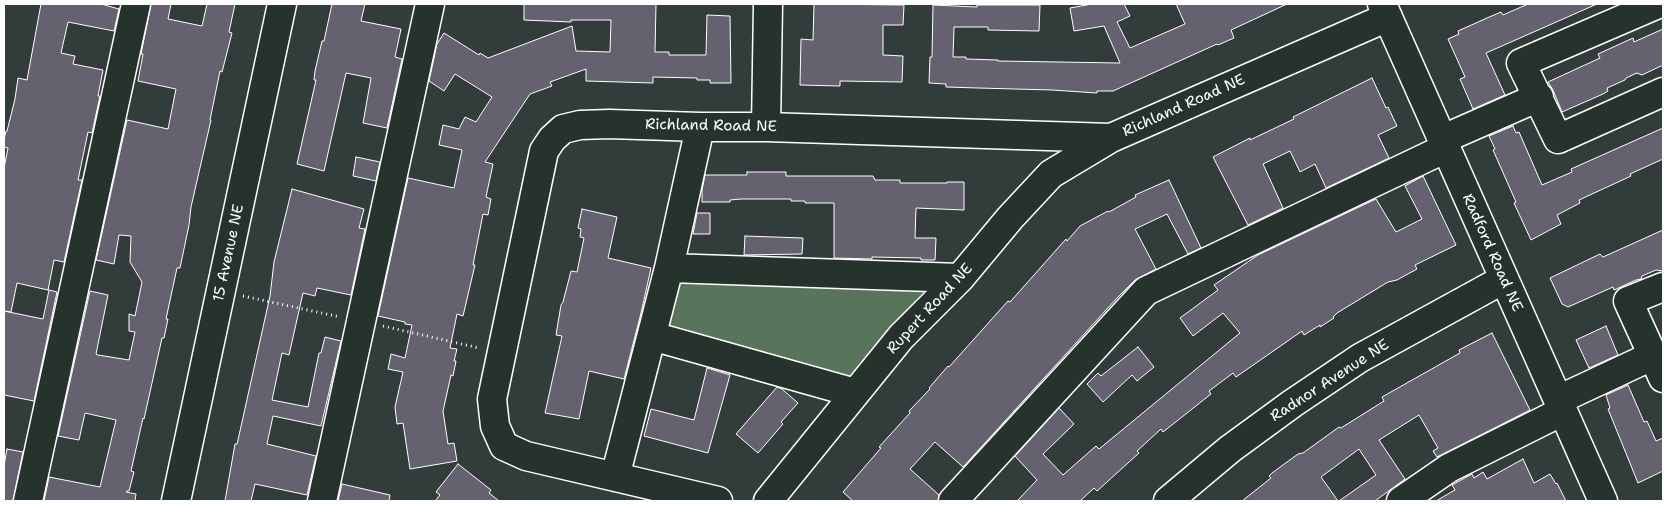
<!DOCTYPE html>
<html>
<head>
<meta charset="utf-8">
<style>
	body { margin:0 }
	#map { position:relative; width:1667px; height:505px; overflow:hidden; background:#323c3a; font-family:"Shantell Sans",sans-serif }
	canvas { display:block }
	.frame { position:absolute; inset:0; border:5px solid #fff; pointer-events:none }
</style>
</head>
<body>
<div id="map">
<canvas width="1667" height="505"></canvas>
<div class="frame"></div>
</div>
<script>
const c = document.querySelector('canvas').getContext('2d');
c.lineJoin = 'round';
function fill(path, color) { c.fillStyle = color; c.fill(path, 'evenodd'); }
const poly = rows => new Path2D(rows.map(r => 'M' + r).join(''));
function trace(path, color, width, dash) { c.strokeStyle = color; c.lineWidth = width; c.lineCap = dash ? 'butt' : 'round'; c.setLineDash(dash || []); c.stroke(path); }
function drawText(font, color, halo, rows, align = 'center') {
  c.font = font + ' "Shantell Sans",sans-serif'; c.lineWidth = 4; c.setLineDash([]); c.textBaseline = 'middle'; c.strokeStyle = halo; c.fillStyle = color; for (const [text, x, y, turn = 0] of rows) {
    c.save(); c.translate(x, y); c.rotate((+turn || 0) * Math.PI / 180); c.textAlign = isNaN(turn) ? turn : align; if (halo) c.strokeText(text, 0, 0); c.fillText(text, 0, 0); c.restore();
  }
}
fill(poly([
	[680,278,934,280,844,382,675,331,668,322]
]), '#58745a');
const building = poly([
	[41,4,101,4,119,9,114,31,68,22,61,53,75,56,73,64,103,70,98,96,100,96,92,133,88,132,78,180,82,180,64,262,54,260,48,290,17,283,11,312,4,311,4,168,8,148,4,147,4,140,6,131,7,131,15,99,18,78,27,80,41,4],
	[151,4,171,4,168,19,202,26,207,4,235,4,229,32,232,33,222,72,220,71,210,120,211,120,191,207,189,225,180,268,177,268,166,319,168,319,164,338,162,338,144,419,143,418,131,471,134,472,129,491,127,491,126,492,136,494,135,501,44,501,49,477,100,487,116,420,85,413,79,440,58,436,90,291,108,295,96,354,98,355,129,360,135,332,129,331,129,314,135,316,142,282,130,262,131,236,119,235,114,264,96,260,127,120,168,129,176,89,138,81,143,54,141,54,151,4],
	[332,4,365,4,361,21,401,29,395,57,402,59,387,128,363,123,371,78,346,73,324,171,297,164,316,80,314,80,315,71,322,41,324,41,332,4],
	[524,4,656,4,655,52,669,52,669,55,706,55,707,15,730,16,731,83,710,83,710,80,697,80,697,78,653,77,653,83,586,81,586,69,550,82,552,86,530,94,485,162,493,164,486,197,491,199,488,215,483,214,473,265,475,265,463,316,457,314,450,348,457,349,454,361,456,361,453,376,451,375,443,411,448,444,454,443,457,461,410,469,403,423,397,424,395,407,403,372,388,369,391,354,405,358,412,325,405,324,405,322,378,316,408,178,454,188,462,150,439,145,443,125,459,129,465,117,476,122,492,97,455,74,444,91,429,81,437,44,444,33,479,55,480,53,488,58,572,26,576,51,610,52,611,20,571,20,571,22,524,20,524,4],
	[814,4,904,5,903,25,883,25,883,55,903,56,902,82,840,81,840,86,800,85,801,39,813,40,814,4],
	[1092,4,1124,4,1130,16,1117,22,1130,48,1185,24,1176,4,1287,4,1231,30,1234,38,1218,45,1217,44,1113,91,1097,91,1097,93,1052,90,978,88,946,87,946,84,929,83,930,57,932,57,933,5,977,7,977,5,1040,5,1039,31,988,30,988,27,954,27,953,57,966,57,966,59,998,60,998,61,1120,63,1104,26,1074,31,1070,8,1092,4],
	[1528,4,1597,4,1486,53,1505,95,1473,109,1460,79,1465,77,1448,39,1459,34,1458,31,1487,18,1501,12,1503,15,1528,4],
	[1663,29,1663,65,1642,75,1637,73,1626,78,1625,80,1607,88,1608,91,1603,94,1562,112,1553,90,1548,82,1600,58,1598,54,1633,38,1634,42,1663,29],
	[1372,78,1386,108,1388,107,1397,126,1378,135,1389,158,1326,188,1315,164,1300,172,1290,151,1263,164,1283,208,1248,225,1213,157,1250,138,1250,140,1294,119,1293,117,1372,78],
	[1513,126,1516,133,1519,132,1542,185,1572,172,1571,169,1663,128,1663,159,1630,174,1631,176,1579,200,1580,203,1557,215,1561,224,1531,240,1514,203,1516,202,1493,150,1495,149,1489,136,1513,126],
	[356,157,380,162,376,181,353,176,356,157],
	[747,172,786,172,786,176,873,176,875,180,900,180,900,183,947,183,947,182,964,182,964,210,916,208,915,238,936,238,935,260,921,260,921,258,872,257,872,259,834,258,834,203,805,203,805,201,791,201,791,199,741,199,730,200,730,202,702,202,702,190,705,175,747,175,747,172],
	[1423,176,1456,245,1415,265,1417,269,1397,280,1388,282,1337,313,1333,317,1334,318,1320,327,1320,325,1304,335,1302,331,1236,377,1233,373,1209,391,1211,394,1163,432,1161,429,1137,451,1139,453,1097,491,1094,488,1080,501,1017,501,1037,480,1015,456,1059,408,1074,424,1043,454,1063,475,1096,446,1099,449,1240,333,1223,313,1193,336,1180,318,1218,290,1214,285,1258,255,1376,199,1396,232,1422,219,1405,186,1423,176],
	[1169,180,1201,248,1188,254,1167,214,1135,229,1156,269,1135,280,1116,299,963,467,935,442,910,469,939,495,938,501,853,501,843,492,881,448,879,447,910,413,909,411,930,389,929,388,948,366,949,367,1008,301,1010,302,1066,239,1067,241,1080,226,1108,211,1109,212,1136,197,1135,195,1169,180],
	[292,189,364,209,359,228,365,229,351,295,317,288,315,296,303,293,289,355,282,353,272,400,308,407,319,353,321,353,325,337,341,341,321,426,273,416,267,444,316,456,307,495,255,484,251,501,225,501,235,444,237,444,238,440,270,296,274,262,292,189],
	[582,209,617,217,608,258,651,268,641,313,624,379,589,371,579,419,545,413,562,336,556,335,561,305,563,302,571,271,577,272,584,238,580,237,581,229,578,228,582,209],
	[697,213,710,213,710,234,693,234,697,213],
	[1663,230,1663,271,1656,270,1642,276,1641,279,1636,280,1614,290,1613,287,1568,307,1562,304,1550,278,1600,254,1603,257,1663,230],
	[745,236,803,238,802,254,744,255,745,236],
	[49,290,57,292,34,401,4,395,4,311,43,319,49,290],
	[1606,326,1618,355,1589,368,1576,340,1606,326],
	[1492,333,1530,410,1437,457,1433,451,1438,448,1419,415,1379,440,1405,479,1375,501,1339,501,1376,475,1359,449,1321,477,1338,501,1242,501,1271,478,1269,476,1272,473,1298,454,1303,453,1339,427,1341,428,1384,401,1382,397,1460,353,1459,350,1492,333],
	[1138,347,1154,367,1137,381,1132,375,1103,402,1087,384,1098,373,1101,376,1138,347],
	[707,368,730,375,708,453,644,436,651,409,694,420,707,368],
	[1628,385,1644,422,1647,421,1656,441,1663,438,1663,471,1638,483,1608,409,1610,408,1606,395,1628,385],
	[777,387,782,389,798,403,781,422,783,424,758,453,736,434,777,387],
	[7,449,23,452,13,501,4,501,4,466,7,449],
	[1523,459,1534,483,1550,474,1556,484,1557,483,1566,501,1436,501,1455,490,1452,485,1472,474,1474,478,1483,472,1487,479,1523,459],
	[458,464,491,490,489,493,499,501,435,501,440,495,436,492,458,464],
	[342,484,390,495,389,501,338,501,342,484]
]);
fill(building, '#64626e');
trace(building, '#fff', 1);
const minor = poly([
	[1382,4,1603,501],
	[1658,4,1521,63,1558,139,1663,92],
	[766,127,768,4],
	[1443,139,1539,97],
	[669,268,960,278],
	[1663,287,1628,301,1663,378],
	[652,336,855,393],
	[1558,400,1652,356],
	[615,477,669,268,700,127],
	[28,501,136,4],
	[176,501,282,4],
	[322,501,430,4],
	[718,501,526,456,504,446,495,426,492,399,544,151,552,139,563,129,580,125,609,124,700,127,766,127,1111,138,1388,17],
	[768,501,901,337,960,278,1010,218,1051,174,1111,138],
	[953,501,1146,291,1446,148],
	[1168,501,1230,449,1293,403,1360,358,1504,279],
	[1401,501,1449,468,1563,411]
]);
trace(minor, '#fff', 31);
trace(poly([
	[243,296,340,317],
	[383,326,479,348]
]), '#fff', 3, [1, 4]);
trace(minor, '#26332d', 28);
drawText('15px', '#fff', '#26332d', [
	["Richland Road NE",1184,106,-24],
	["Richland Road NE",711,126,1],
	["15 Avenue NE",229,253,-78],
	["Radford Road NE",1492,253,66],
	["Rupert Road NE",930,309,-47],
	["Radnor Avenue NE",1330,381,-33]
]);
</script>
</body>
</html>
